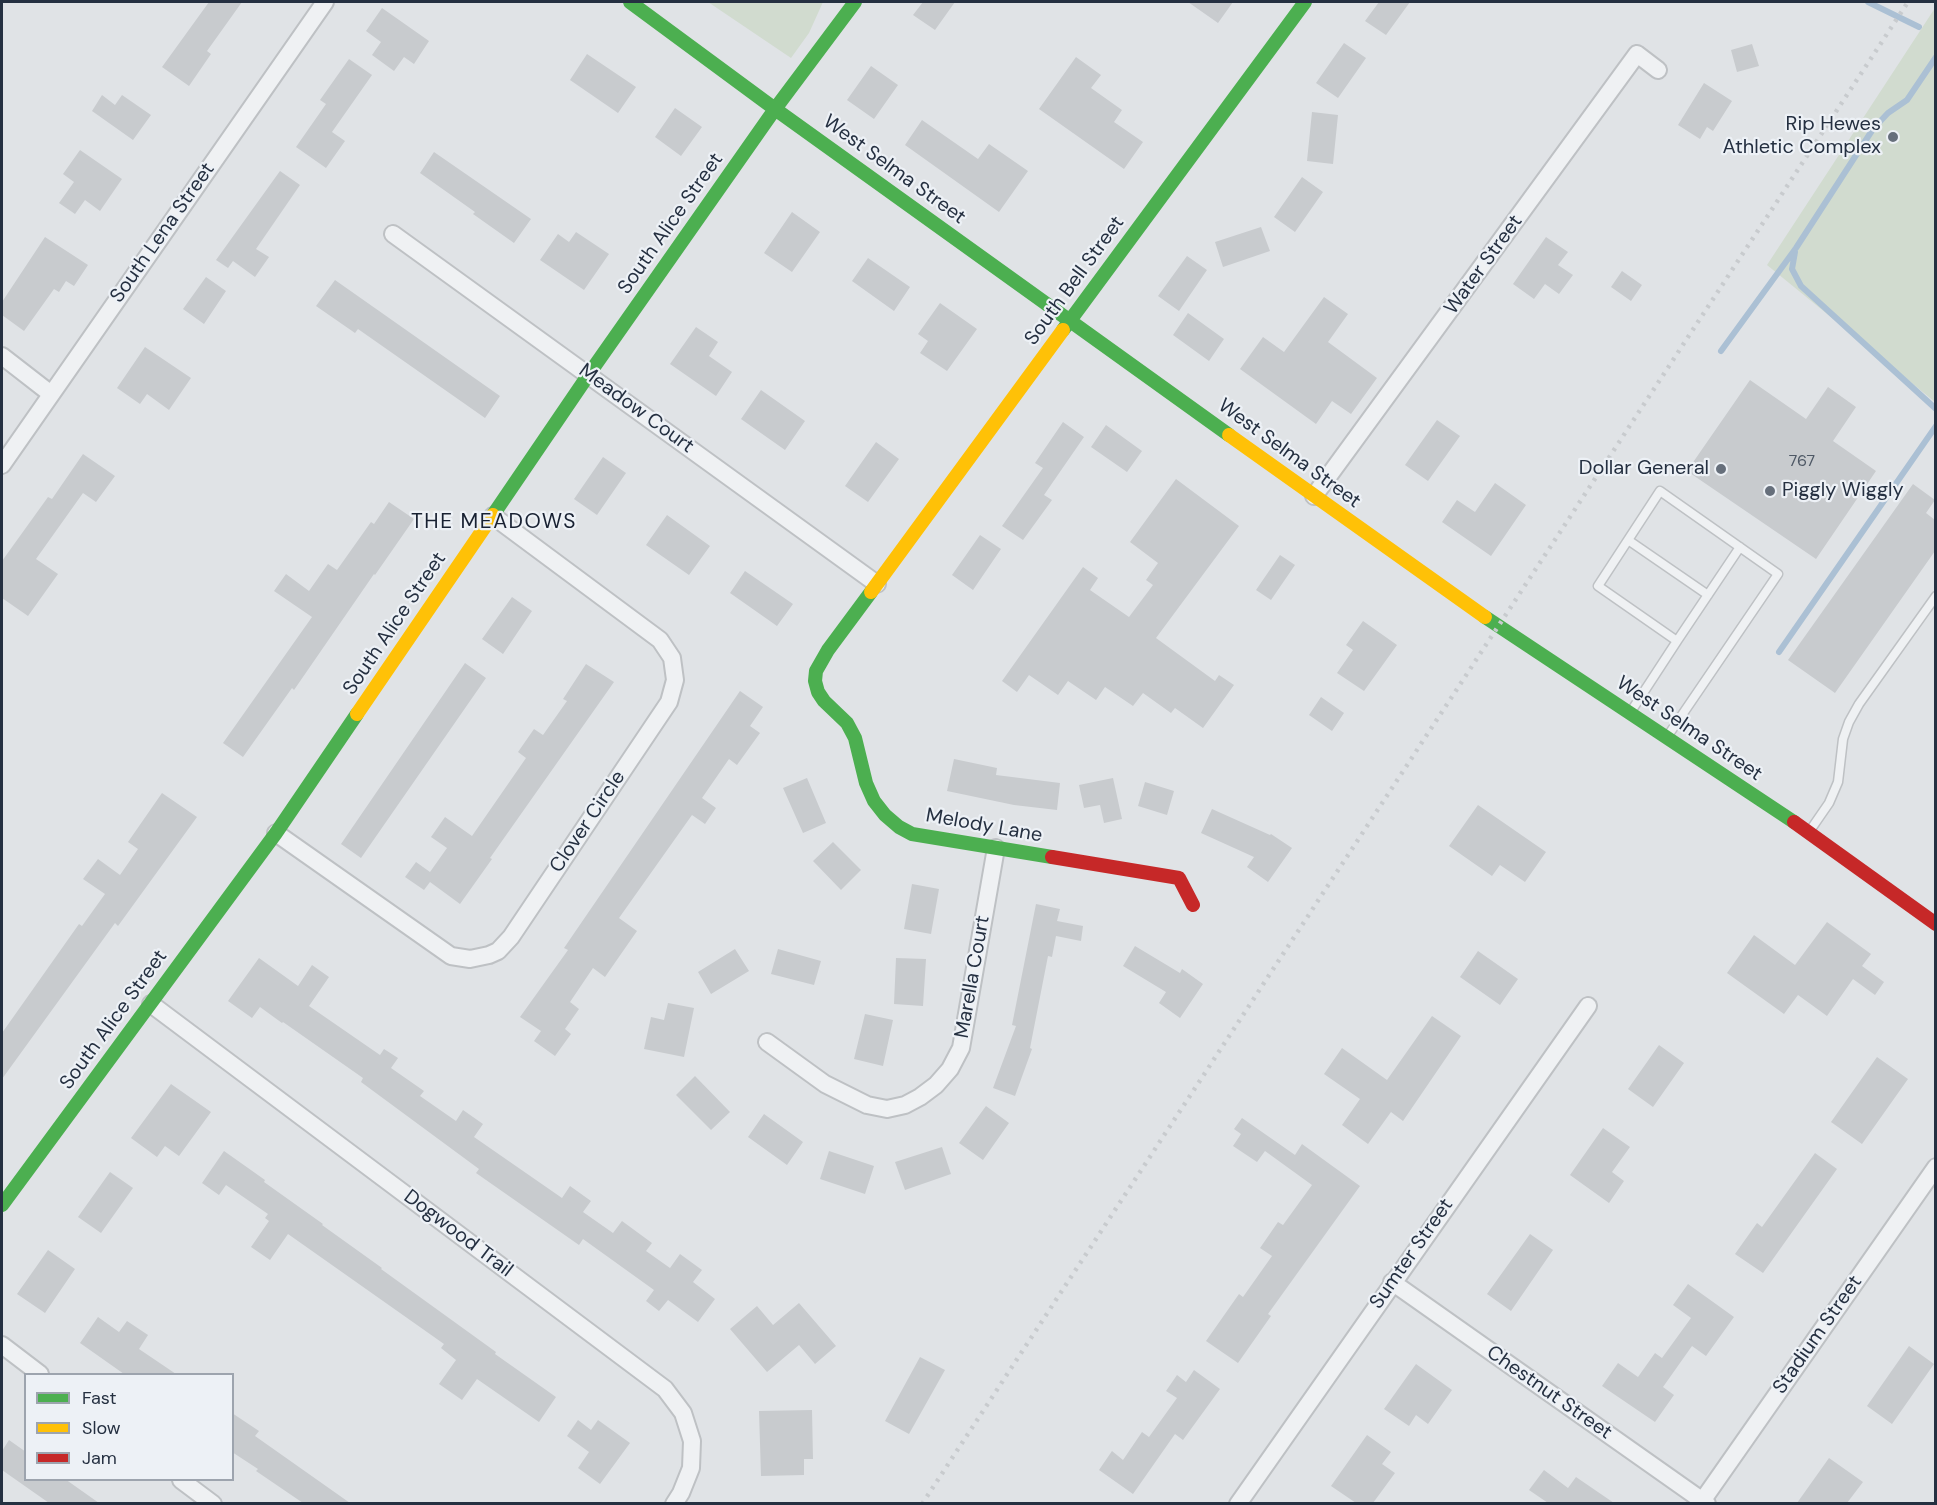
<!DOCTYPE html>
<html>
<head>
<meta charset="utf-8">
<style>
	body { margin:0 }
	#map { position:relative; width:1937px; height:1505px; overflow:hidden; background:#e0e3e6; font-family:"DM Sans",sans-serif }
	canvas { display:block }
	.frame { position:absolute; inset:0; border:3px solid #253041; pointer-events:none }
	.legend { position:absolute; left:24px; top:1373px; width:210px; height:108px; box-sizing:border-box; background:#edf1f6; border:2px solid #9da4ae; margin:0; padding:8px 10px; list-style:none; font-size:18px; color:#253041 }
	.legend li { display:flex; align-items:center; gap:12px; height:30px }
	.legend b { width:30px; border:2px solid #9da4ae }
</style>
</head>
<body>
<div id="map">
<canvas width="1937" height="1505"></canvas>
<div class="frame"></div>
<ul class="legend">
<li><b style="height:8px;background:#4caf50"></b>Fast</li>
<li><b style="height:8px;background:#ffc107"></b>Slow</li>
<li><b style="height:8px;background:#c62828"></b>Jam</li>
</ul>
</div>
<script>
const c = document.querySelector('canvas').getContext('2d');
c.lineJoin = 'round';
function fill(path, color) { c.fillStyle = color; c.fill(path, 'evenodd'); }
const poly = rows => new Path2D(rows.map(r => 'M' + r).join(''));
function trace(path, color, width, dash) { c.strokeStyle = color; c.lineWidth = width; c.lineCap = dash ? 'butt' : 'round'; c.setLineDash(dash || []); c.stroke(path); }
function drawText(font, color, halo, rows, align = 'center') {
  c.font = font + ' "DM Sans",sans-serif'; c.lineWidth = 4.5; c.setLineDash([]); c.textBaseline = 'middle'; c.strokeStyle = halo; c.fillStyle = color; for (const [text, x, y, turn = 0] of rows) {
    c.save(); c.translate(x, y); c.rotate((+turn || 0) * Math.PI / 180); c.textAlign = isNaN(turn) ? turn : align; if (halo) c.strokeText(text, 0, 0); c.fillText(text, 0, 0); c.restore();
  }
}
fill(poly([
	[708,2,823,2,809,33,791,58],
	[1935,8,1935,402,1767,265]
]), '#d1dbcf');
trace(poly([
	[1868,2,1919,27],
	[1795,252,1792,269,1801,286,1936,409],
	[1721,351,1796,248,1873,129,1888,113,1907,100,1936,57],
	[1779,652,1936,426]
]), '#abc0d4', 6);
fill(poly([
	[209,2,242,2,207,51,211,54,189,86,162,67],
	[923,2,955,2,935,30,913,15],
	[1188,2,1233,2,1218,23],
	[1379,2,1410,2,1386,35,1365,21],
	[382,8,429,41,414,64,404,57,394,71,372,55,381,42,366,31],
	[1344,43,1366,58,1338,98,1316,83],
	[1752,44,1759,66,1737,72,1731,50],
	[587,54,636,87,618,113,570,80],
	[1076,57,1101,75,1091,88,1122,110,1114,122,1143,142,1124,169,1039,109],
	[349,59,372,75,332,132,345,141,326,168,296,147,326,104,320,100],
	[871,66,898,85,874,119,847,100],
	[1704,83,1732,101,1713,131,1707,127,1700,139,1678,125],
	[102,95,115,105,122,95,151,115,133,140,92,111],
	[675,108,702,127,681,156,655,137],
	[1312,112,1338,115,1333,164,1307,161],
	[922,120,978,159,989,144,1028,171,999,212,905,145],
	[80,150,122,179,100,211,85,200,75,214,59,203,74,182,63,174],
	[434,152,531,219,514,243,473,214,475,212,420,173],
	[280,171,300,185,256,249,269,257,255,277,233,261,228,268,216,260],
	[1302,177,1323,192,1295,232,1274,217],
	[792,212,820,232,792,272,764,253],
	[1261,227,1270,251,1223,267,1215,242],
	[576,232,609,254,584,290,540,260,558,234,569,242],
	[45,237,88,265,74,286,66,281,59,292,54,289,24,331,2,315,2,302],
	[1546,237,1568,252,1558,265,1573,275,1559,294,1545,284,1534,299,1513,284],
	[1187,256,1207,270,1179,311,1158,296],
	[868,258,910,287,894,311,852,281],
	[1622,271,1642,285,1631,301,1611,287],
	[206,277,226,291,204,324,183,309],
	[335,280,500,396,485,418,358,329,355,333,316,306],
	[1324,297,1348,314,1328,342,1377,378,1351,414,1332,401,1316,424,1240,369,1263,337,1284,352],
	[940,303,977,329,947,371,920,353,928,341,918,334],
	[1188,313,1224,339,1209,361,1173,335],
	[696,327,718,342,709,356,732,372,716,396,670,364],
	[145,347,191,378,169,410,147,394,140,404,117,388],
	[1750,380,1806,419,1828,387,1856,407,1833,441,1876,471,1816,559,1687,471],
	[761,390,805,421,785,450,741,419],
	[1437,420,1460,436,1428,481,1405,465],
	[1063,422,1084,437,1044,495,1052,500,1023,540,1002,526,1043,468,1035,463],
	[1106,425,1142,451,1127,472,1091,447],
	[876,442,899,459,868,502,845,486],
	[83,454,115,476,96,502,83,493,36,559,58,574,28,616,2,598,2,561,48,497,52,499],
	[603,457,626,473,597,515,574,499],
	[1176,479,1239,526,1156,638,1215,681,1219,675,1234,685,1203,728,1175,708,1171,713,1143,693,1133,706,1105,687,1096,700,1068,681,1058,695,1029,675,1017,692,1002,681,1083,567,1098,578,1090,590,1129,617,1153,585,1146,580,1158,563,1130,542],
	[1495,483,1526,505,1491,556,1442,522,1457,500,1475,512],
	[1913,484,1935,500,1926,513,1935,520,1935,551,1835,693,1788,660],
	[389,502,414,519,375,575,374,574,294,690,292,688,243,757,223,743,312,617,274,591,286,574,309,591,328,564,337,570,371,522,374,524],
	[667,515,710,546,689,575,646,545],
	[980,535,1001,549,973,590,952,575],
	[1280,555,1295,565,1271,600,1256,590],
	[745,571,793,604,777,626,730,593],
	[512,597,532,611,503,654,482,639],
	[1363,621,1397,645,1364,691,1337,673,1353,650,1346,645],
	[465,663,486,678,361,858,341,844],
	[586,664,614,682,490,858,492,859,460,904,430,882,424,890,405,877,416,862,430,872,447,848,431,837,445,817,472,836,526,758,518,752,534,729,543,735,567,701,563,699],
	[740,691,763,707,750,726,760,733,737,765,729,759,702,798,716,808,705,824,692,815,619,918,637,931,605,977,593,968,570,1002,579,1009,565,1029,571,1034,555,1056,534,1041,541,1031,520,1017,568,950,564,948],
	[1321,697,1344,713,1332,731,1309,715],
	[954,759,997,768,996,775,1060,783,1057,810,1014,805,947,791],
	[807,778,826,823,803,833,783,788],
	[1113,778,1122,819,1104,823,1100,805,1084,808,1079,785],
	[1145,782,1174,791,1167,815,1138,806],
	[162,793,197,817,118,926,115,923,2,1079,2,1033,79,924,82,926,105,894,83,879,98,859,120,875,138,849,128,842],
	[1478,805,1546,852,1525,882,1500,865,1492,876,1449,846],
	[1212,809,1270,835,1271,834,1292,848,1268,882,1247,867,1254,857,1201,833],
	[833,842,861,870,841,890,813,861],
	[912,884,939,889,931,934,904,929],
	[1036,904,1060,909,1057,921,1083,926,1081,941,1056,936,1052,957,1048,956,1030,1048,1032,1049,1015,1096,993,1088,1016,1026,1012,1025],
	[1827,922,1871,954,1862,966,1884,982,1875,995,1853,979,1827,1016,1798,995,1784,1014,1727,973,1754,935,1795,965],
	[1135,946,1180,973,1182,969,1203,984,1180,1018,1159,1003,1166,992,1123,966],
	[735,949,749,971,711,994,698,972],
	[778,949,821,961,814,985,771,974],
	[1478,951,1518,979,1500,1005,1460,977],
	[259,958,298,986,312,965,329,977,309,1006,380,1055,384,1049,398,1058,391,1068,424,1091,420,1096,456,1121,463,1110,483,1124,474,1137,562,1198,570,1186,591,1201,583,1212,613,1233,622,1221,652,1243,646,1251,670,1268,680,1254,702,1270,693,1282,715,1299,698,1322,668,1300,659,1311,646,1301,654,1290,583,1239,579,1245,476,1173,479,1169,361,1082,363,1078,283,1022,282,1023,260,1007,252,1018,228,1001],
	[896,958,926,959,923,1006,894,1004],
	[668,1003,694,1008,684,1057,644,1049,651,1017,664,1020],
	[865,1014,893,1020,883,1066,854,1059],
	[1432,1016,1461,1036,1403,1121,1391,1112,1368,1144,1342,1125,1360,1099,1324,1074,1342,1048,1387,1080],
	[1659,1045,1684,1063,1653,1107,1628,1089],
	[1877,1057,1908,1079,1862,1144,1831,1122],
	[695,1076,730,1112,711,1130,676,1095],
	[171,1084,211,1112,179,1156,165,1146,157,1157,131,1138],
	[986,1106,1009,1123,983,1160,959,1143],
	[764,1114,803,1142,787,1165,748,1137],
	[1242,1118,1295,1155,1302,1144,1360,1186,1268,1314,1271,1316,1238,1363,1206,1341,1239,1294,1243,1297,1272,1256,1260,1248,1278,1222,1283,1225,1312,1185,1265,1151,1257,1162,1233,1146,1241,1134,1234,1129],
	[1603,1128,1630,1147,1612,1172,1624,1181,1609,1203,1570,1175],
	[942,1147,951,1174,905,1190,895,1162],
	[224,1151,265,1180,264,1182,323,1224,322,1225,382,1268,381,1269,496,1352,495,1354,556,1397,539,1422,477,1379,462,1400,439,1384,456,1360,441,1348,444,1344,288,1234,270,1260,251,1247,269,1221,265,1218,268,1214,226,1185,219,1195,202,1183],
	[829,1151,874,1166,865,1194,820,1179],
	[1815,1153,1837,1169,1763,1273,1735,1254,1757,1223,1762,1227],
	[110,1172,133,1188,101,1233,78,1217],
	[1530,1234,1553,1250,1511,1311,1487,1294],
	[48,1250,75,1269,45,1313,17,1294],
	[1688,1284,1734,1317,1706,1356,1692,1346,1663,1387,1674,1395,1655,1422,1602,1386,1618,1363,1638,1377,1655,1353,1662,1358,1691,1318,1673,1305],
	[799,1303,836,1346,815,1364,799,1345,767,1372,730,1329,757,1306,773,1325],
	[98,1317,119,1332,127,1321,148,1335,139,1349,176,1374,124,1374,80,1343],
	[1909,1346,1934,1364,1892,1424,1867,1406],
	[920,1357,945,1370,909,1434,885,1421],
	[1416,1364,1452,1390,1428,1424,1416,1415,1409,1426,1384,1409],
	[1194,1370,1220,1389,1183,1440,1175,1434,1133,1494,1099,1470,1112,1451,1123,1460,1142,1432,1149,1437,1177,1398,1166,1391,1177,1375,1186,1382],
	[812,1410,813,1459,804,1459,804,1475,761,1476,759,1411],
	[232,1413,259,1431,255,1436,350,1503,303,1503,256,1471,258,1469,232,1452],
	[578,1420,591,1430,598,1420,630,1443,600,1484,578,1468,589,1452,567,1436],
	[1367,1435,1391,1452,1382,1464,1395,1473,1373,1503,1356,1503,1331,1486],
	[9,1440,26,1452,26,1479,65,1479,99,1503,49,1503,2,1470,2,1451],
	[1829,1458,1863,1482,1847,1503,1797,1503],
	[1544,1470,1568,1488,1576,1477,1614,1503,1548,1503,1529,1490]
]), '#c8cbce');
const lane = poly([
	[1628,540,1708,595],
	[1677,641,1740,547],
	[1630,713,1677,641,1598,586,1660,491,1778,574,1667,737],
	[1809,832,1829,803,1838,782,1843,739,1849,722,1859,704,1936,596]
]);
const street = poly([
	[393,234,877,584],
	[2,356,51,394],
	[2,465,325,2],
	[1314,496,1637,54,1658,70],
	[276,833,451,956,470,959,489,955,498,951,511,937,669,702,675,680,672,658,660,640,493,516],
	[151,1004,665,1389,683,1413,692,1441,691,1468,681,1493,674,1504],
	[767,1042,825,1084,867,1105,887,1109,905,1105,920,1097,936,1085,950,1069,961,1048,996,848],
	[1392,1282,1707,1504],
	[2,1345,40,1374],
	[181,1480,213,1504],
	[1238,1504,1588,1006],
	[1700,1504,1936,1167]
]);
trace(lane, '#bec1c4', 11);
trace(street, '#bec1c4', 20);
trace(lane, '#eff1f3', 8);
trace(street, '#eff1f3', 16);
trace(poly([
	[630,2,775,109,1229,435],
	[1063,330,1305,2],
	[493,515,589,374,775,109,855,2],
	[871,592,828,650,816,671,815,681,818,692,824,701,847,723,855,738,866,783,874,801,885,815,899,827,912,834,1052,857],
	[1485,617,1794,822],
	[2,1205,276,833,357,714]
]), '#4caf50', 14);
trace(poly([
	[1229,435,1485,617],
	[871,592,1063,330],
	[357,714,493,515]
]), '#ffc107', 14);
trace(poly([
	[1794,822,1936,924],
	[1052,857,1179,878,1193,905]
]), '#c62828', 14);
trace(poly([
	[922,1504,1908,2]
]), '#c8cbce', 4.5, [3, 6]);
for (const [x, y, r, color] of [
	[1893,137,6,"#666f7b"],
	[1721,469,6,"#666f7b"],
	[1770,491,6,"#666f7b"]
]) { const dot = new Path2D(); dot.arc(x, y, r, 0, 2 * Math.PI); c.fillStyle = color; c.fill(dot); trace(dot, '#edf1f6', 2); }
drawText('16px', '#4e5865', null, [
	["767",1802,462]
]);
drawText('20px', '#253041', '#edf1f6', [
	["Rip Hewes",1881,125],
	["Athletic Complex",1881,148],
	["Dollar General",1709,469],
	["Piggly Wiggly",1782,491,"left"]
], 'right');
drawText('20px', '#253041', '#edf1f6', [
	["West Selma Street",894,170,36],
	["South Alice Street",671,224,-55],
	["South Lena Street",163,233,-55],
	["Water Street",1484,265,-54],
	["South Bell Street",1075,281,-54],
	["Meadow Court",636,409,36],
	["West Selma Street",1289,454,36],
	["South Alice Street",395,624,-56],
	["West Selma Street",1689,729,34],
	["Clover Circle",588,822,-56],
	["Melody Lane",984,826,10],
	["Marella Court",973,977,-80],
	["South Alice Street",114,1020,-54],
	["Dogwood Trail",458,1234,37],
	["Sumter Street",1412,1254,-55],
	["Stadium Street",1818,1335,-55],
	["Chestnut Street",1549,1393,35]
]);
c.letterSpacing = '1.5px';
drawText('21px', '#182132', '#edf1f6', [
	["THE MEADOWS",494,522]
]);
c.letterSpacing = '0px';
</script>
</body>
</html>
